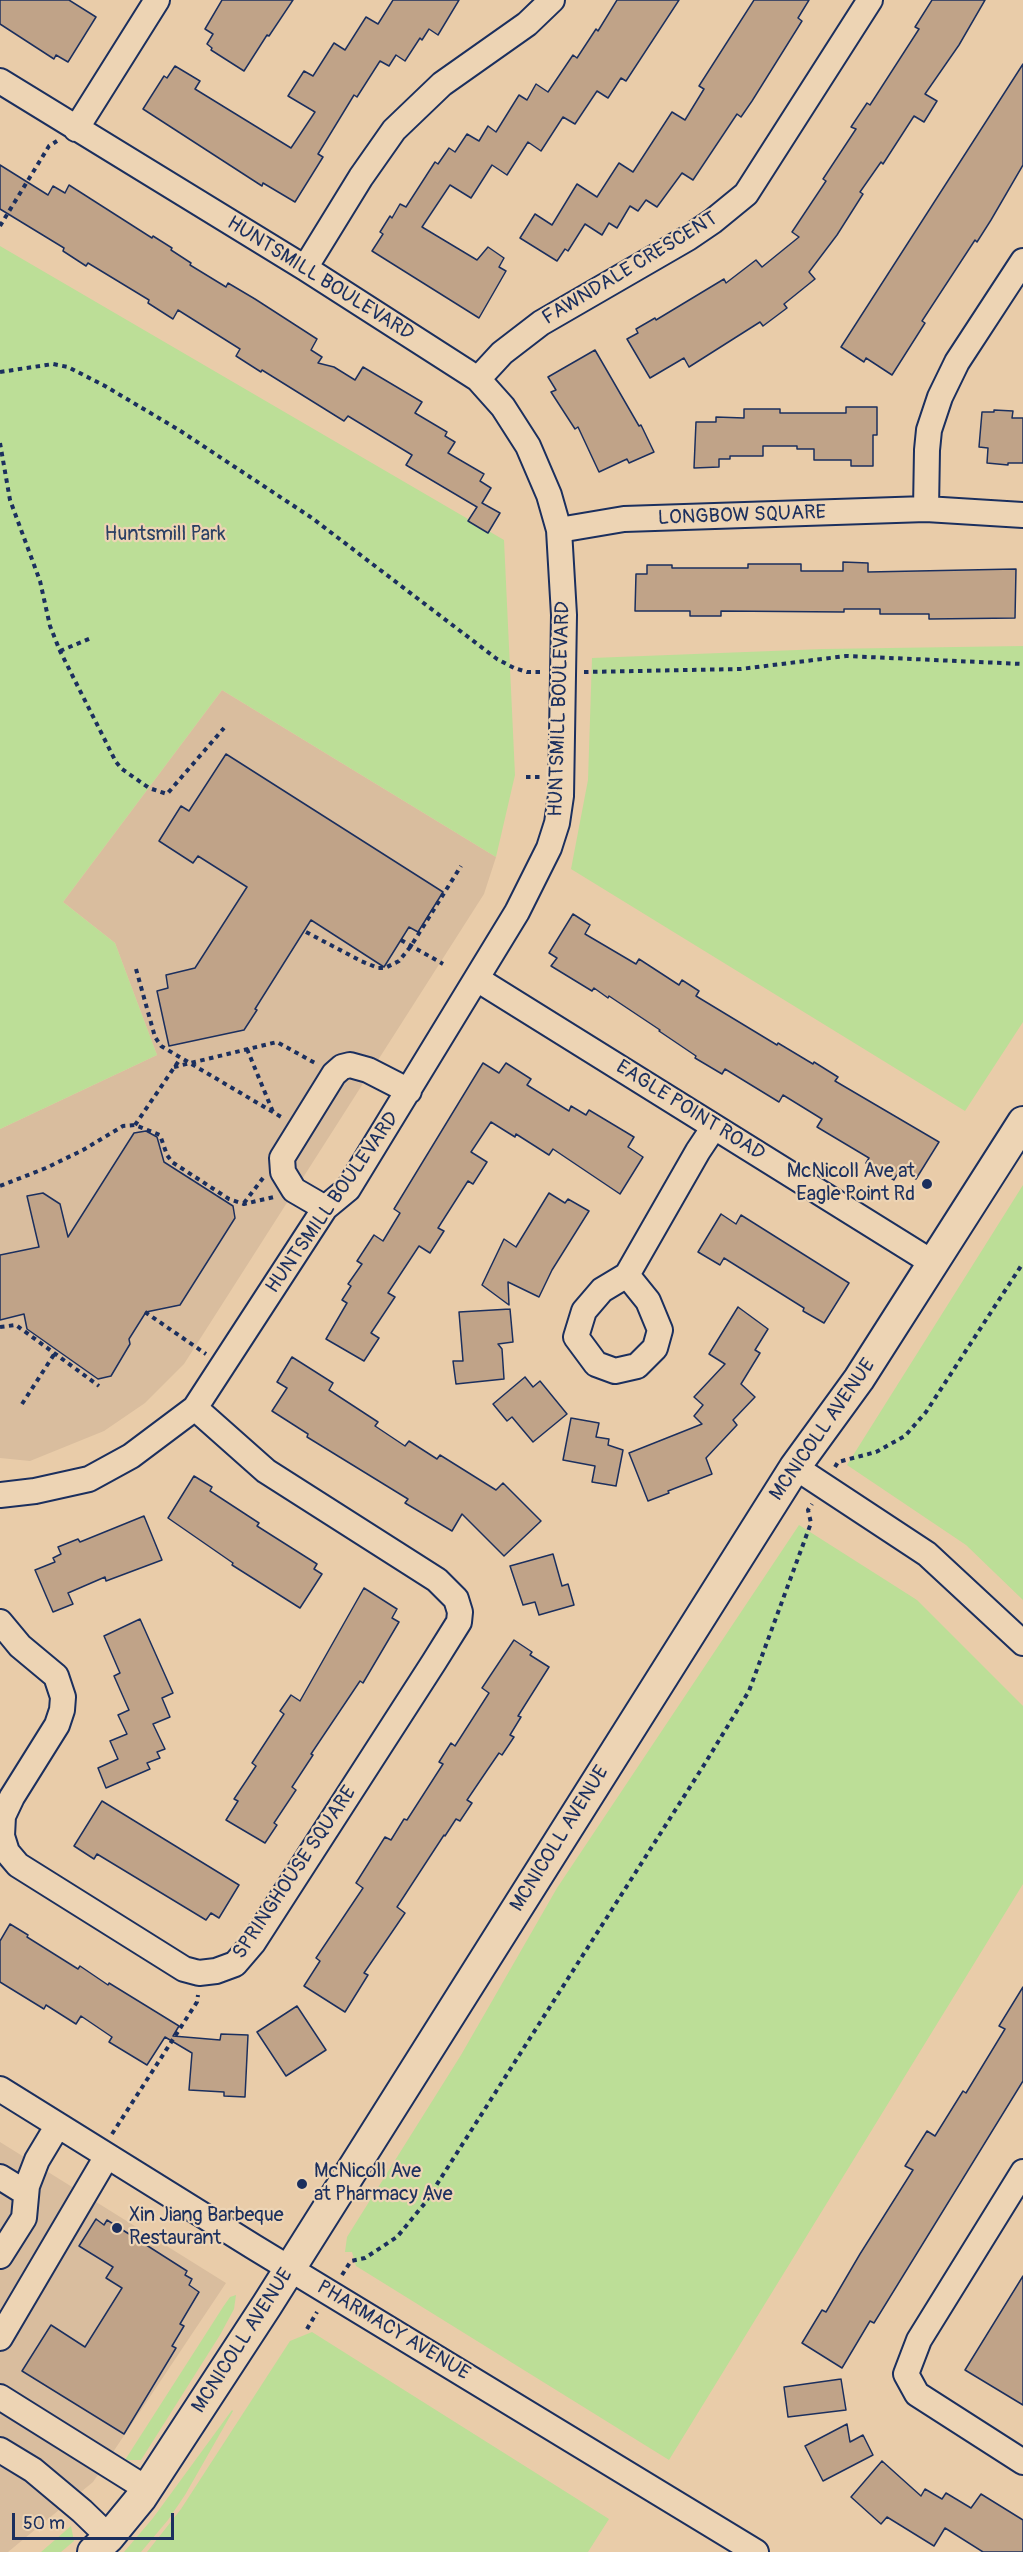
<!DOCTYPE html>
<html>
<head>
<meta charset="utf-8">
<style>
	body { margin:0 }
	#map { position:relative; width:1023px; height:2552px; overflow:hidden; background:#e9cca9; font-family:Pangolin,sans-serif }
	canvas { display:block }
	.scale { position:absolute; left:12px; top:2513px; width:162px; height:27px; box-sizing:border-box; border:3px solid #1b2f5e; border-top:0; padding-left:8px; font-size:18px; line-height:21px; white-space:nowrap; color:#1b2f5e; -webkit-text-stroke:4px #edd4b4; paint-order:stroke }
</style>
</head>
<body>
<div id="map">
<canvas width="1023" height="2552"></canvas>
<div class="scale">50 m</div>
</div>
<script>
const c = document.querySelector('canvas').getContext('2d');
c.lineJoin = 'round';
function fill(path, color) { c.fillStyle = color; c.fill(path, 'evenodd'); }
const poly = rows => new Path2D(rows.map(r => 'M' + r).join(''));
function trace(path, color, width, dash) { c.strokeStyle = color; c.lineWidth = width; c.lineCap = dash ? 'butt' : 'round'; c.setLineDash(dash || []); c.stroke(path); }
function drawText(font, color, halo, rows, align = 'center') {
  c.font = font + ' Pangolin,sans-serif'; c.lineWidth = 4.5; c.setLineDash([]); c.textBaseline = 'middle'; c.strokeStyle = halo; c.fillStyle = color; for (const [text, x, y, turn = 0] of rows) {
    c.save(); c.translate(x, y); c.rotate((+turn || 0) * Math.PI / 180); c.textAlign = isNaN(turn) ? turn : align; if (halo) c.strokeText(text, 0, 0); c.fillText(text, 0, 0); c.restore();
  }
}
fill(poly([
	[222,690,496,857,484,894,184,1364,145,1403,104,1431,30,1461,0,1458,0,1129,157,1055,115,943,63,902],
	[0,2142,226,2283,93,2482,8,2552,0,2552]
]), '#d9bd9e');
fill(poly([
	[0,246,504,540,515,775,496,857,222,690,63,902,115,943,157,1055,0,1129],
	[1023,646,1023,1022,965,1111,571,869,588,780,592,658,823,649],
	[1023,1185,1023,1600,966,1545,847,1465],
	[799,1525,917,1600,1023,1706,1023,1884,669,2460,356,2266,352,2252,345,2252,347,2237,461,2055,557,1888],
	[236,2295,234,2309,220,2335,141,2460,125,2460,223,2307,230,2297],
	[312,2332,609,2519,588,2552,147,2552,181,2509,290,2341],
	[232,2410,233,2411,185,2495,168,2520,141,2552,124,2552,153,2518],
	[71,2526,74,2541,61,2552,41,2552]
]), '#bcde97');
const building = poly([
	[0,0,69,0,96,17,68,62,56,55,54,59,0,24,0,0],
	[222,0,293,0,269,36,267,35,244,71,211,50,212,48,207,44,213,34,205,29,222,0],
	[393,0,459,0,438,35,429,29,422,40,420,38,405,61,396,55,389,66,380,61,357,97,354,95,318,154,323,157,295,202,263,183,262,186,143,109,164,76,167,78,175,66,200,81,195,89,291,148,315,112,288,96,304,71,313,76,334,43,345,50,366,17,378,24,393,0],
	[617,0,679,0,626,81,621,78,608,98,597,91,575,124,563,117,541,151,528,142,507,175,492,165,471,198,450,185,422,227,477,260,488,247,504,258,499,267,506,271,479,318,372,251,383,234,380,232,390,216,392,218,400,204,406,207,435,162,438,164,449,148,455,152,467,134,479,141,488,126,496,132,519,95,527,100,536,84,548,92,573,55,577,58,596,29,598,31,617,0],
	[754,0,809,0,798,18,802,21,752,101,741,117,737,114,693,180,682,173,657,207,646,200,638,211,630,206,617,228,609,223,602,235,585,224,568,251,565,249,557,261,520,238,535,214,552,225,577,184,597,197,619,163,633,172,672,112,685,120,704,89,699,86,754,0],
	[932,0,985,0,959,45,925,94,937,101,924,122,914,116,883,164,881,162,860,192,863,194,837,235,809,272,815,279,784,304,787,308,763,326,760,322,689,367,684,358,650,378,627,339,638,333,636,329,655,318,656,320,724,279,726,283,756,260,762,267,799,237,792,232,826,181,823,179,856,129,851,127,867,103,870,105,919,29,915,27,932,0],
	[1023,64,1023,165,991,220,977,242,975,240,922,321,925,323,892,375,866,358,864,362,841,347,1023,64],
	[0,165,48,195,53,186,65,193,69,185,152,238,153,236,172,248,171,250,191,263,190,265,226,287,228,283,255,299,317,339,311,350,322,357,318,363,334,367,355,380,363,367,422,402,415,413,447,432,445,436,455,442,448,453,484,474,480,481,491,488,482,503,500,513,488,533,468,521,477,507,406,465,412,455,348,416,344,421,262,370,261,372,236,356,240,349,178,310,173,319,148,303,149,300,88,263,86,266,63,251,64,248,0,209,0,165],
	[595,350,639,426,641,425,654,452,629,463,627,459,599,472,578,427,575,429,551,392,556,390,548,377,595,350],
	[846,407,877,407,877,435,873,435,873,466,851,466,851,460,814,460,814,449,797,449,797,446,763,446,763,456,730,456,730,459,719,459,719,467,694,468,696,422,716,422,716,417,744,418,744,409,780,409,780,413,846,413,846,407],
	[994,410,1013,411,1012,418,1023,418,1023,463,1008,463,1008,465,987,463,988,448,979,447,982,412,994,412,994,410],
	[843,562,868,563,868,572,1016,569,1015,618,929,619,929,614,880,614,880,609,844,609,844,612,721,611,721,616,690,616,690,611,635,611,636,574,647,574,647,565,672,565,672,568,748,568,748,564,801,564,801,571,843,571,843,562],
	[226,754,443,892,418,932,409,927,384,967,311,920,255,1009,257,1010,244,1030,169,1046,157,991,168,988,166,975,195,968,247,887,198,856,193,863,159,841,181,806,189,811,226,754],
	[573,914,590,925,585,934,636,964,639,959,679,985,682,980,699,991,696,996,777,1045,778,1043,813,1064,814,1062,838,1077,835,1081,939,1142,916,1179,900,1169,894,1180,866,1163,869,1158,817,1127,822,1119,783,1095,779,1102,725,1069,722,1074,695,1058,696,1056,659,1031,660,1030,609,996,608,998,594,988,592,991,551,966,557,958,549,953,573,914],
	[483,1063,499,1073,506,1063,531,1079,527,1085,569,1111,571,1106,586,1115,589,1110,634,1137,628,1147,643,1157,620,1194,553,1149,549,1155,516,1134,515,1137,491,1122,471,1152,487,1162,473,1184,468,1181,438,1228,444,1231,430,1253,419,1246,388,1293,395,1297,371,1333,379,1338,364,1361,326,1339,347,1303,342,1300,351,1286,348,1284,362,1264,357,1261,374,1235,383,1241,400,1213,394,1209,483,1063],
	[146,1131,157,1137,164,1162,233,1206,235,1218,180,1305,146,1312,129,1339,130,1344,111,1376,98,1379,27,1329,24,1314,0,1320,0,1255,39,1247,27,1196,43,1193,60,1204,68,1237,134,1133,146,1131],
	[549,1193,565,1203,568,1199,589,1211,552,1270,539,1297,508,1282,509,1305,482,1285,504,1239,516,1247,549,1193],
	[721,1214,736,1224,741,1215,849,1283,824,1323,803,1311,804,1308,724,1258,720,1265,698,1252,721,1214],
	[738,1307,768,1329,755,1350,760,1353,741,1384,755,1397,733,1420,737,1425,706,1458,712,1474,668,1491,669,1493,648,1501,629,1453,702,1424,694,1416,703,1405,694,1397,725,1364,709,1354,738,1307],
	[510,1309,513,1342,498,1344,502,1349,504,1379,456,1384,453,1361,463,1361,459,1312,510,1309],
	[292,1357,333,1383,329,1390,378,1422,375,1426,405,1446,409,1441,437,1459,440,1455,496,1490,503,1483,541,1521,504,1556,462,1514,452,1531,405,1503,408,1499,307,1437,308,1434,272,1411,287,1388,277,1382,292,1357],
	[525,1377,533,1387,540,1381,567,1414,533,1442,512,1417,507,1421,493,1404,525,1377],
	[571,1418,599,1423,596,1437,609,1439,608,1445,623,1450,616,1486,592,1482,595,1466,563,1460,571,1418],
	[194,1476,212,1487,210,1491,259,1523,257,1526,317,1564,314,1569,322,1574,300,1608,232,1565,233,1563,168,1518,194,1476],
	[144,1516,162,1560,106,1581,105,1577,68,1593,73,1604,53,1612,35,1570,55,1562,53,1558,61,1554,58,1547,78,1539,80,1542,144,1516],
	[553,1554,562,1586,568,1584,574,1605,539,1615,535,1602,523,1605,510,1566,553,1554],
	[364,1588,397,1609,392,1618,399,1622,363,1683,360,1681,311,1754,313,1755,292,1787,296,1790,274,1823,277,1825,265,1843,226,1820,238,1801,234,1799,256,1766,252,1763,284,1714,280,1711,291,1695,300,1701,364,1588],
	[140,1619,173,1693,162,1698,170,1717,153,1724,165,1749,157,1752,160,1758,147,1763,150,1769,106,1788,98,1768,118,1759,110,1741,127,1734,118,1715,129,1710,114,1676,120,1673,104,1636,140,1619],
	[514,1640,532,1652,530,1655,549,1667,518,1716,521,1717,510,1735,514,1737,502,1755,499,1753,488,1769,467,1800,472,1803,460,1821,456,1819,445,1836,444,1835,397,1907,405,1913,364,1973,368,1975,345,2012,304,1986,320,1961,316,1958,363,1888,356,1883,385,1837,391,1840,404,1819,407,1820,443,1764,439,1762,451,1743,455,1746,489,1693,482,1688,514,1640],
	[102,1801,239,1885,219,1918,211,1913,206,1920,97,1854,94,1859,74,1846,102,1801],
	[10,1924,28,1935,27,1937,78,1969,80,1966,108,1985,109,1983,179,2026,173,2036,220,2040,221,2034,248,2035,245,2097,224,2096,224,2092,189,2090,192,2053,165,2037,147,2065,109,2042,112,2037,81,2016,76,2024,46,2005,44,2009,0,1982,0,1941,10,1924],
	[1023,1987,1023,2081,874,2323,870,2321,842,2368,802,2343,822,2310,826,2312,860,2254,913,2170,905,2166,927,2131,935,2136,963,2091,966,2093,1005,2029,999,2026,1023,1987],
	[297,2006,326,2050,286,2076,257,2032,297,2006],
	[96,2219,104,2225,107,2220,187,2271,185,2275,192,2279,189,2285,199,2292,180,2324,184,2326,172,2346,176,2348,124,2434,22,2371,51,2325,85,2347,122,2288,106,2278,113,2267,79,2246,96,2219],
	[1023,2276,1023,2405,965,2370,1023,2276],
	[841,2379,846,2410,788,2417,784,2387,841,2379],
	[847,2424,850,2442,863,2435,873,2455,823,2481,805,2446,847,2424],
	[882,2461,921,2496,925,2489,942,2499,946,2493,971,2508,981,2494,1023,2520,1023,2552,983,2552,945,2528,934,2546,887,2517,881,2524,851,2497,882,2461]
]);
fill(building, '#c0a388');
trace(building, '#1b2f5e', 1.5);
const minor = poly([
	[0,81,305,268,478,379,503,407,528,446,549,495,559,530,564,615,561,796,557,823,549,848,517,912,348,1189,325,1208,195,1408,131,1456,89,1479,35,1491,0,1495],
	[76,129,157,0],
	[305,268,361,177,394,130,442,84,527,24,552,0],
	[478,379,502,353,541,323,688,238,713,221,746,194,870,0],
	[926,509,927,450,929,430,940,397,957,362,1023,261],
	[559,530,624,519,926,509,1023,515],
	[477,979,933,1263],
	[325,1208,294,1190,283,1172,282,1158,334,1074,342,1067,350,1065,368,1070,409,1091],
	[627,1275,648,1301,660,1330,655,1348,637,1366,615,1371,596,1364,576,1337,584,1311,602,1290,627,1275,698,1151,714,1127],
	[795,1467,927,1554,1023,1643],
	[0,1622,20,1646,56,1676,63,1697,62,1710,57,1725,12,1797,3,1816,2,1836,7,1852,18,1865,184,1969,199,1973,216,1971,235,1964,253,1943,434,1662,459,1622,460,1612,456,1599,437,1580,266,1471,195,1408],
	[0,2089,254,2247,756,2552],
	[1023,2172,919,2340,906,2374,917,2394,1023,2462],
	[0,2177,26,2193],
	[0,2256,24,2218,27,2186,37,2160,58,2125],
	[0,2338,107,2156],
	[0,2397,147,2489],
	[0,2450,33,2470,82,2511,109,2537]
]);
const major = poly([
	[93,2552,109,2537,141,2498,267,2305,795,1467,859,1379,1023,1122]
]);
trace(minor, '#1b2f5e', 28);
trace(major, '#1b2f5e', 34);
trace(poly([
	[0,226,49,146,57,141],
	[0,372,53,364,68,367,105,386,179,430,312,518,497,659,514,668,527,672,541,672],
	[0,443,10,500,40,581,50,626,60,651,116,762,122,769,149,788,167,794,224,728],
	[60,651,91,638],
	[584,672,741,669,846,656,1023,664],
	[526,777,540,777],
	[306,932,361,961,378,968,385,968,399,961,411,946,461,866],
	[401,940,443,964],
	[136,969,155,1037,161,1046,283,1118],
	[247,1049,273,1112],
	[174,1067,277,1042,315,1063],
	[135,1125,180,1059],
	[0,1186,46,1168,83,1150,123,1126,135,1125,160,1135,167,1155,172,1162,229,1199,244,1204,274,1197],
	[244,1203,263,1178],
	[145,1312,206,1354],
	[0,1327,16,1325,99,1386],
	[22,1404,55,1353],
	[835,1467,838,1462,876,1452,905,1436,926,1412,1023,1263],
	[112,2134,197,2002,198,1995],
	[342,2275,351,2261,365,2258,397,2237,425,2203,704,1765,749,1691,811,1523,808,1510,812,1504],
	[307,2329,317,2312]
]), '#1b2f5e', 4, [4.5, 4.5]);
trace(minor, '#edd4b4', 24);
trace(major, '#edd4b4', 30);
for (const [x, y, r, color] of [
	[927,1184,6,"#1b2f5e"],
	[302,2184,6,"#1b2f5e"],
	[117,2228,6,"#1b2f5e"]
]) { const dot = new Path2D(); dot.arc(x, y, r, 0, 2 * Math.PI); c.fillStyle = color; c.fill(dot); trace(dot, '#edd4b4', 2); }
drawText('20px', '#1b2f5e', '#edd4b4', [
	["FAWNDALE CRESCENT",630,269,-31],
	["HUNTSMILL BOULEVARD",320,279,32],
	["LONGBOW SQUARE",742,516,-2],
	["HUNTSMILL BOULEVARD",560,709,-88],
	["EAGLE POINT ROAD",690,1111,32],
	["HUNTSMILL BOULEVARD",333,1203,-55],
	["MCNICOLL AVENUE",823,1430,-55],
	["MCNICOLL AVENUE",560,1839,-58],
	["SPRINGHOUSE SQUARE",295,1873,-56],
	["PHARMACY AVENUE",393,2331,31],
	["MCNICOLL AVENUE",243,2341,-57]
]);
drawText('20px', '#2b4064', '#edd4b4', [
	["Huntsmill Park",165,535]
]);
drawText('20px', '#1b2f5e', '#edd4b4', [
	["McNicoll Ave at",915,1172,"right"],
	["Eagle Point Rd",915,1195,"right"],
	["McNicoll Ave",314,2172],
	["at Pharmacy Ave",314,2195],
	["Xin Jiang Barbeque",129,2216],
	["Restaurant",129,2239]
], 'left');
</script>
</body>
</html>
